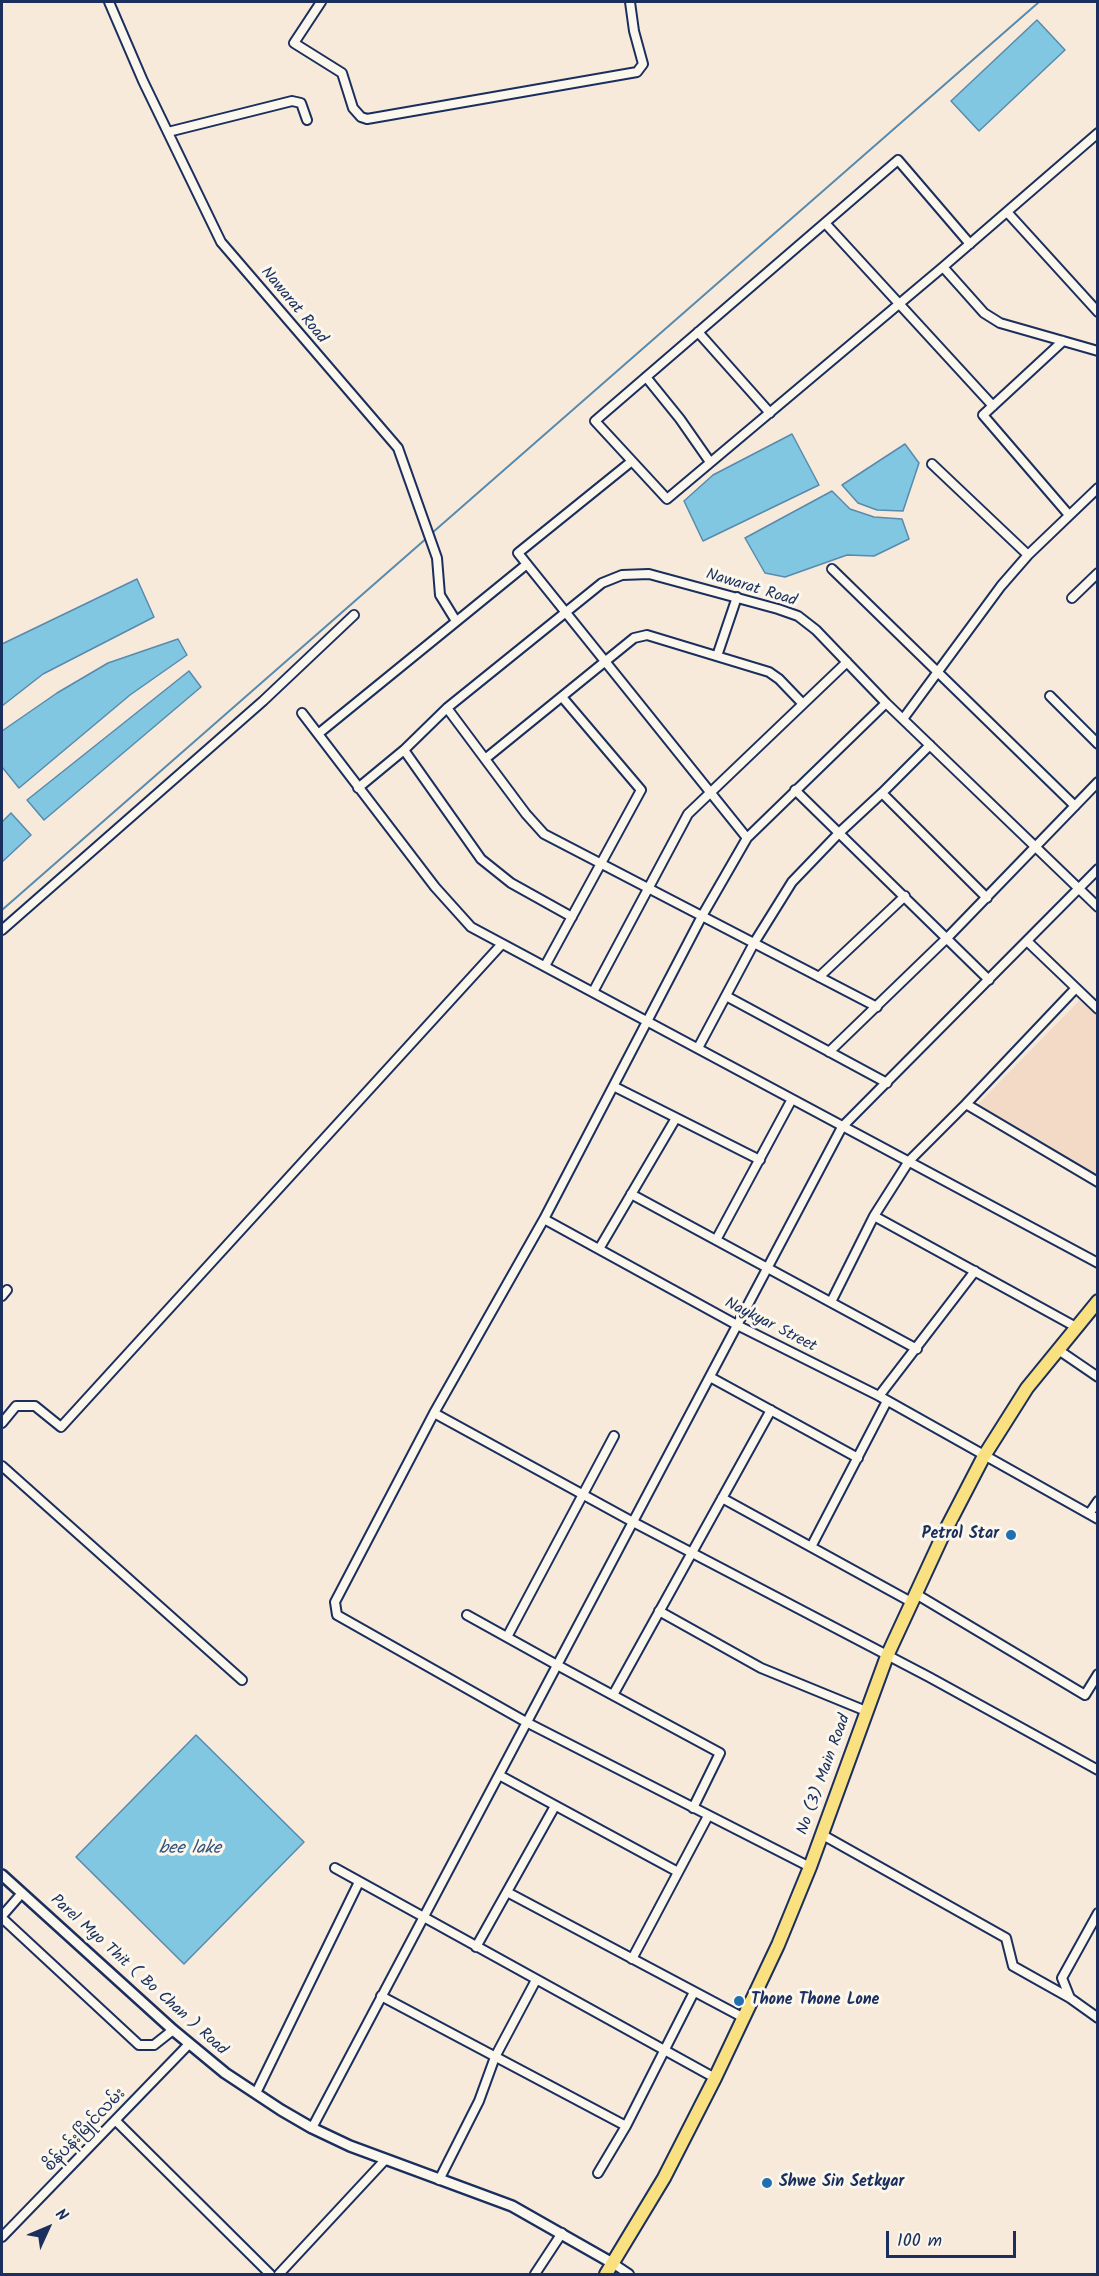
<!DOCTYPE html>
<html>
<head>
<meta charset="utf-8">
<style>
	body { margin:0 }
	#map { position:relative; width:1099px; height:2276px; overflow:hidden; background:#f7eadb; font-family:Kalam,sans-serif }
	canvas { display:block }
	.frame { position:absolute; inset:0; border:3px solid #1b2f5e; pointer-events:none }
	.north { position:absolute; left:18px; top:2198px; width:60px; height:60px; -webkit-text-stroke:4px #fbf7ec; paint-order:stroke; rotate:46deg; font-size:16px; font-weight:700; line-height:24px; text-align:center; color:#1b2f5e }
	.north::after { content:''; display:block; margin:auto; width:21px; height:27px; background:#1b2f5e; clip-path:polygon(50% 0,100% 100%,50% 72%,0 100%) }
	.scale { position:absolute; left:886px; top:2231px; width:130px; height:27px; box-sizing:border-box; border:3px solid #1b2f5e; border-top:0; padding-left:8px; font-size:18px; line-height:21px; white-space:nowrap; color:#1b2f5e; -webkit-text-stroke:4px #fbf7ec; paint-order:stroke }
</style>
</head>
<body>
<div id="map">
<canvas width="1099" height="2276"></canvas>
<div class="frame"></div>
<div class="north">N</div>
<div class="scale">100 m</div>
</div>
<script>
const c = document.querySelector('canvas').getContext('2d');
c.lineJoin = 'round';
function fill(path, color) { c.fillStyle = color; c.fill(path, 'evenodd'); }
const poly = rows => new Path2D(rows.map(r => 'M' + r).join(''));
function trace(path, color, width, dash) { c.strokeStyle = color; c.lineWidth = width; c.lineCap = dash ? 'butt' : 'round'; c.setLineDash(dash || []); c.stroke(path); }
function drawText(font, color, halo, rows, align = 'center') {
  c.font = font + ' Kalam,"Noto Sans Myanmar",sans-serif'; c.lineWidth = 6; c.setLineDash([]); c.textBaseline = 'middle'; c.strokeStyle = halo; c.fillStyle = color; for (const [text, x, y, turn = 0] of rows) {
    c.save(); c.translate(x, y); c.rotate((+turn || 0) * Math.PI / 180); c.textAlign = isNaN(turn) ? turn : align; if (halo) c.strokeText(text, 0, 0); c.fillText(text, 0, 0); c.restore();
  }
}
fill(poly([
	[1080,1000,1097,1016,1097,1176,977,1105]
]), '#f2dac6');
const water = poly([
	[1037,20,1065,50,979,131,951,101,1037,20],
	[792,434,819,485,703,541,684,501,713,475,792,434],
	[905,444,919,463,903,511,877,510,858,503,842,485,905,444],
	[832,491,850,509,874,517,902,519,909,539,874,556,847,555,785,577,765,573,745,538,832,491],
	[137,579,154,617,43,674,2,706,2,644,137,579],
	[178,639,187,655,130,695,19,788,2,767,2,731,57,693,108,663,178,639],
	[189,671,201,687,44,820,27,800,189,671],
	[11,813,31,835,2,862,2,822,11,813],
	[196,1735,304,1842,184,1964,76,1857,196,1735]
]);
fill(water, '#81c7e2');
trace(water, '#588aad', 1.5);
trace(poly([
	[432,533,1039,2],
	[2,910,428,537]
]), '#588aad', 2);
const minor = poly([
	[109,2,143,81,221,242,398,448,437,558,440,595,456,621],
	[321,2,294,43,342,73,353,108,361,117,367,119,637,72,643,64,634,31,630,2],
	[168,132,292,101,301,103,307,120],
	[1007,212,1098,312],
	[825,223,993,406],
	[970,244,898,160,595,421,667,499,943,267,1098,133],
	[943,267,984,313,1000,323,1098,351],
	[698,332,770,413],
	[1063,341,983,415,1069,515],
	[646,377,680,419,710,462],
	[632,461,518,553,747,838],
	[932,464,1028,555],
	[832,569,1075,806],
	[1072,598,1098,573],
	[717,656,737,597],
	[1050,696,1098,744],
	[447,708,526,814,544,834,877,1007],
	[302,713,435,887,471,927,1098,1263],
	[903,719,1001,586,1028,555,1098,488],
	[318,734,527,564],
	[404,750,481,859,511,883,572,917],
	[485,759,634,638,647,635,769,672,779,679,803,704],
	[358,788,404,750,447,708,602,583,622,575,649,574,778,609,798,616,816,630,886,703,1098,907],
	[795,790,989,980],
	[882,793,987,898],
	[2,930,263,701,354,615],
	[1028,942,1098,1009],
	[545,966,641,790,562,697],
	[819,977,905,896],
	[593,992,688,814,847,662],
	[726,996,887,1083],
	[698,1048,754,943,792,882,840,832,882,793,930,745],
	[829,1052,948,937,1098,782],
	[615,1087,760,1160],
	[966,1104,1098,1182],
	[631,1194,917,1349],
	[874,1216,1076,1327],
	[544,1219,737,1325,879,1396,1098,1519],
	[716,1240,792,1099],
	[599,1249,676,1118],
	[2,1296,7,1290],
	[831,1302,874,1216,909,1161,966,1104,1076,988],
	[1057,1349,1098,1377],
	[710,1377,858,1458],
	[879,1396,975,1271],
	[434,1413,633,1522,929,1677,1098,1770],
	[2,1423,16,1406,35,1406,61,1427,501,945],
	[2,1466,242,1680],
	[722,1498,913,1603],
	[1089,1514,1098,1501],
	[811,1547,887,1401],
	[916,1594,1085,1695,1098,1674],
	[659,1611,761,1668,866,1711],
	[467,1615,557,1665,720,1753,693,1808],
	[507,1637,614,1436],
	[613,1695,771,1410],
	[499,1775,678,1872],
	[821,1834,1006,1938,1013,1966,1070,1998,1098,2018],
	[810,1867,526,1722,337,1615,335,1602,434,1413,544,1219,702,916,747,838,886,703],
	[335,1868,715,2078],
	[507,1892,744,2018],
	[2,1916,22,1893],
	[2,1918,139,2045,154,2045,173,2030],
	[476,1947,555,1806],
	[632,1959,708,1816],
	[381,1996,626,2126],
	[1070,1998,1062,1978,1098,1913],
	[256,2093,359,1882],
	[116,2121,270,2274],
	[312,2128,842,1127,1098,869],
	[598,2173,626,2126,694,1992],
	[439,2180,479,2101,495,2057,536,1980],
	[2,2237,189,2044],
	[614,2264,629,2274],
	[279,2274,385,2160],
	[535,2274,562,2233]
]);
const tertiary = poly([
	[2,1875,173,2030,225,2073,281,2110,312,2128,350,2146,512,2206,614,2264]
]);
const primary = poly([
	[606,2274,664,2178,715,2078,778,1945,810,1867,887,1656,943,1535,984,1456,1027,1388,1098,1301]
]);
trace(minor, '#1b2f5e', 12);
trace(tertiary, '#1b2f5e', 14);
trace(primary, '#1b2f5e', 16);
trace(minor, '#fbf7ec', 8);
trace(tertiary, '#fbf7ec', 9);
trace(primary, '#f9e181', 12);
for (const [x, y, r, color] of [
	[1011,1535,6,"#1f6fb2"],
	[739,2001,6,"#1f6fb2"],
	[767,2183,6,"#1f6fb2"]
]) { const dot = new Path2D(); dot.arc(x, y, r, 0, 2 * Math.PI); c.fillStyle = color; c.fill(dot); trace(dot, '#fbf7ec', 2); }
drawText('16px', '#1b2f5e', '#fbf7ec', [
	["Nawarat Road",293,306,50],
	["Nawarat Road",751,589,17],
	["Naykyar Street",770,1326,27],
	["No (3) Main Road",825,1775,-70],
	["Parel Myo Thit ( Bo Chan ) Road",138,1976,42],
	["စိန်ပန်းမြိုင်လမ်း",86,2131,-46]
]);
drawText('bold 16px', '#1b2f5e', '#fbf7ec', [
	["Petrol Star",999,1535,"right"],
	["Thone Thone Lone",751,2001],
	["Shwe Sin Setkyar",779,2183]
], 'left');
drawText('italic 18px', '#34557f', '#fbf7ec', [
	["bee lake",190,1850]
]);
</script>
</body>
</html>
